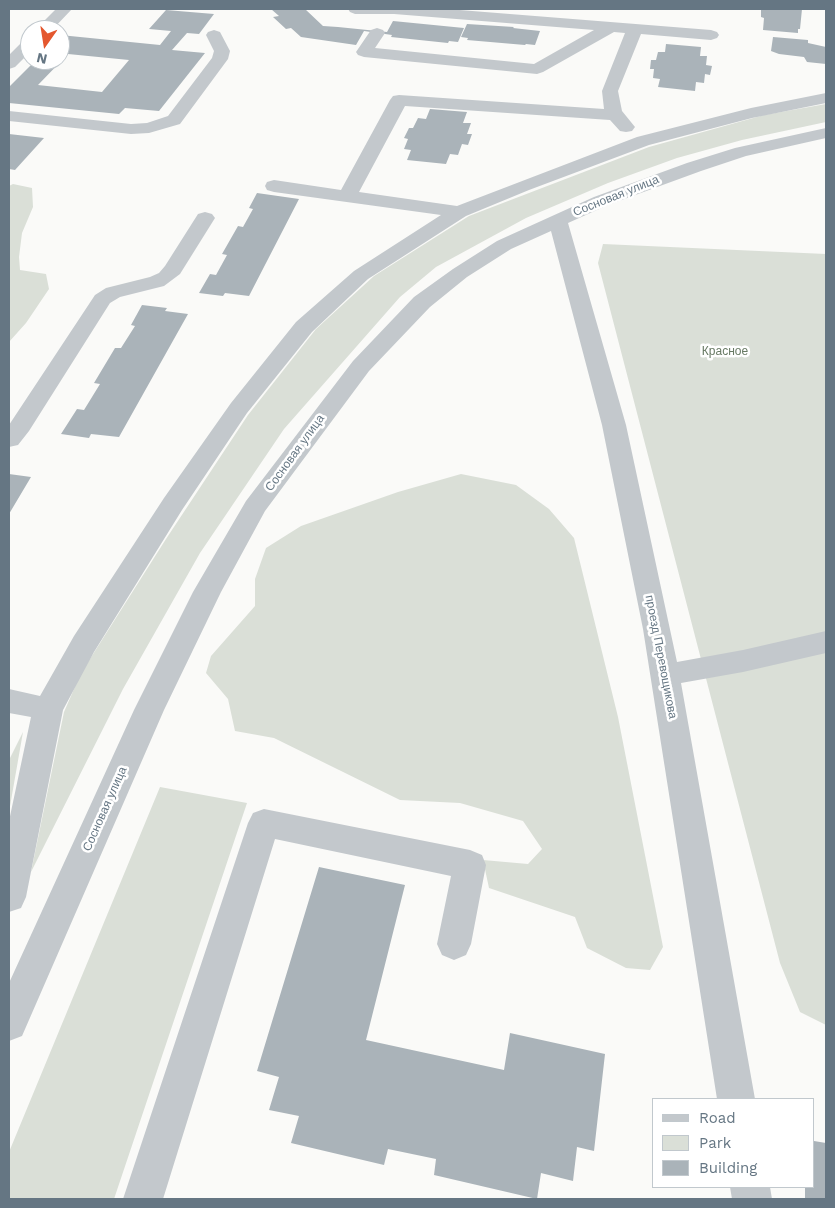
<!DOCTYPE html>
<html>
<head>
<meta charset="utf-8">
<style>
	body { margin:0 }
	#map { position:relative; width:835px; height:1208px; overflow:hidden; background:#fafaf8; font-family:"Work Sans",sans-serif }
	canvas { display:block }
	.frame { position:absolute; inset:0; border:10px solid #657683; pointer-events:none }
	.legend { position:absolute; left:652px; top:1098px; width:162px; height:90px; box-sizing:border-box; background:#fff; border:1px solid #c1c8cd; margin:0; padding:6px 9px; list-style:none; font-size:15px; color:#657683 }
	.legend li { display:flex; align-items:center; gap:10px; height:25px }
	.legend b { width:25px; border:1px solid #c1c8cd }
	.north { position:absolute; left:20px; top:20px; width:50px; height:50px; box-sizing:border-box; background:#fff; border:1px solid #c1c8cd; border-radius:50%; rotate:193deg; font-size:14px; font-weight:700; line-height:20px; text-align:center; color:#657683 }
	.north::after { content:''; display:block; margin:auto; width:18px; height:22px; background:#e4572e; clip-path:polygon(50% 0,100% 100%,50% 72%,0 100%) }
</style>
</head>
<body>
<div id="map">
<canvas width="835" height="1208"></canvas>
<div class="frame"></div>
<ul class="legend">
<li><b style="height:6px;background:#c3c8cc"></b>Road</li>
<li><b style="height:14px;background:#dadfd7"></b>Park</li>
<li><b style="height:14px;background:#aab3b9"></b>Building</li>
</ul>
<div class="north">N</div>
</div>
<script>
const c = document.querySelector('canvas').getContext('2d');
c.lineJoin = 'round';
function fill(path, color) { c.fillStyle = color; c.fill(path, 'evenodd'); }
const poly = rows => new Path2D(rows.map(r => 'M' + r).join(''));
function drawText(font, color, halo, rows, align = 'center') {
  c.font = font + ' "Work Sans",sans-serif'; c.lineWidth = 5; c.setLineDash([]); c.textBaseline = 'middle'; c.strokeStyle = halo; c.fillStyle = color; for (const [text, x, y, turn = 0] of rows) {
    c.save(); c.translate(x, y); c.rotate((+turn || 0) * Math.PI / 180); c.textAlign = isNaN(turn) ? turn : align; if (halo) c.strokeText(text, 0, 0); c.fillText(text, 0, 0); c.restore();
  }
}
fill(poly([
	[826,104,826,122,742,140,677,158,608,183,526,218,436,267,400,297,284,429,200,553,123,689,31,872,64,712,81,673,166,539,248,415,316,329,374,276,469,216,649,147,764,115],
	[13,184,32,188,33,207,22,233,19,257,20,270,46,274,49,289,26,323,9,342,9,186],
	[603,244,826,254,826,1025,800,1012,780,963,598,263],
	[461,474,516,485,549,509,574,538,618,717,663,947,650,970,626,968,587,948,575,917,489,888,483,860,528,864,542,849,523,821,460,803,400,800,274,738,235,731,228,699,206,673,211,656,255,606,255,579,266,548,301,526,398,492],
	[23,732,9,812,9,760],
	[160,787,247,803,114,1199,9,1199,9,1152]
]), '#dadfd7');
fill(poly([
	[271,9,305,9,323,26,338,27,387,32,393,21,464,28,458,42,449,41,448,43,391,37,392,35,364,31,356,45,301,37,291,28,286,29,273,17,279,16],
	[765,9,802,9,800,29,798,29,798,33,763,30,764,18,761,17,761,10],
	[166,10,214,14,199,34,187,33,172,50,205,53,159,111,125,108,119,114,9,103,9,87,36,60,60,60,60,35,160,45,171,31,149,29],
	[68,54,129,60,102,92,38,85],
	[467,24,514,27,513,28,540,31,535,45,526,44,525,45,467,40,468,38,461,37],
	[773,37,808,40,808,43,826,47,826,64,807,62,804,57,779,54,771,51],
	[666,44,701,47,700,56,707,56,706,65,712,66,710,75,705,74,704,83,696,82,695,91,658,87,660,79,653,78,654,69,650,69,651,60,656,60,658,52,665,52],
	[430,109,467,112,463,123,471,123,467,134,472,134,468,145,462,144,458,155,450,154,446,164,407,160,411,150,404,149,408,139,404,138,409,128,413,128,418,118,426,119],
	[9,134,44,138,15,170,9,169],
	[257,193,299,199,249,296,225,293,223,296,199,293,210,274,216,275,227,255,222,254,238,226,243,227,253,209,249,208],
	[142,305,167,308,165,311,188,314,119,437,91,434,89,438,61,434,77,409,84,410,100,384,94,383,115,348,121,348,135,326,131,325],
	[9,474,31,477,9,514],
	[319,867,405,885,366,1040,504,1070,510,1033,605,1054,594,1151,577,1147,573,1181,541,1173,537,1199,434,1175,436,1159,388,1149,384,1165,291,1143,299,1116,269,1110,279,1077,257,1071],
	[814,1141,826,1143,826,1199,805,1199,805,1187,814,1187]
]), '#aab3b9');
fill(poly([
	[56,9,72,9,52,30,35,30,56,9],
	[348,9,447,9,711,30,717,32,719,35,717,38,711,40,641,34,618,91,622,111,635,127,632,131,626,132,620,131,610,120,405,106,359,192,457,206,637,137,751,108,826,93,826,103,752,118,649,145,529,190,466,216,368,279,312,332,247,413,182,510,94,652,63,710,26,897,21,908,9,912,9,821,31,717,9,713,9,689,40,696,74,636,164,498,231,403,296,322,354,271,441,215,274,192,267,190,265,186,267,182,274,180,341,190,390,100,393,96,399,95,604,109,602,91,625,33,614,32,543,72,537,74,364,57,358,55,356,52,371,30,377,28,383,30,385,33,375,48,534,64,594,30,394,14,355,14,350,12,348,9],
	[214,30,220,32,230,51,228,59,180,124,149,133,131,134,9,121,9,111,131,124,147,123,168,116,212,58,214,51,206,35,208,32,214,30],
	[30,38,30,52,15,67,9,69,9,55,24,40,30,38],
	[826,128,826,138,746,156,701,171,608,205,568,223,626,425,677,662,743,650,826,631,826,653,743,672,681,683,755,1099,717,1099,643,629,602,425,551,231,511,249,467,277,430,307,369,371,265,511,221,592,164,710,22,1036,9,1041,9,983,134,710,193,592,246,501,353,361,414,297,453,269,497,241,594,197,687,163,735,148,826,128],
	[205,212,212,214,215,218,180,274,164,286,120,297,110,303,29,431,18,445,9,447,9,425,95,295,106,288,150,277,159,273,165,266,198,214,205,212],
	[264,809,470,850,482,855,486,865,471,944,466,955,454,960,442,955,437,944,451,876,275,839,163,1199,123,1199,248,823,253,813,264,809],
	[730,1187,770,1187,772,1199,732,1199,730,1187]
]), '#c3c8cc');
drawText('12px', '#657683', '#fff', [
	["Сосновая улица",616,196,-22],
	["Сосновая улица",295,453,-54],
	["проезд Перевощикова",661,657,79],
	["Сосновая улица",105,809,-66]
]);
drawText('12px', '#687a64', '#fff', [
	["Красное",725,351]
]);
</script>
</body>
</html>
